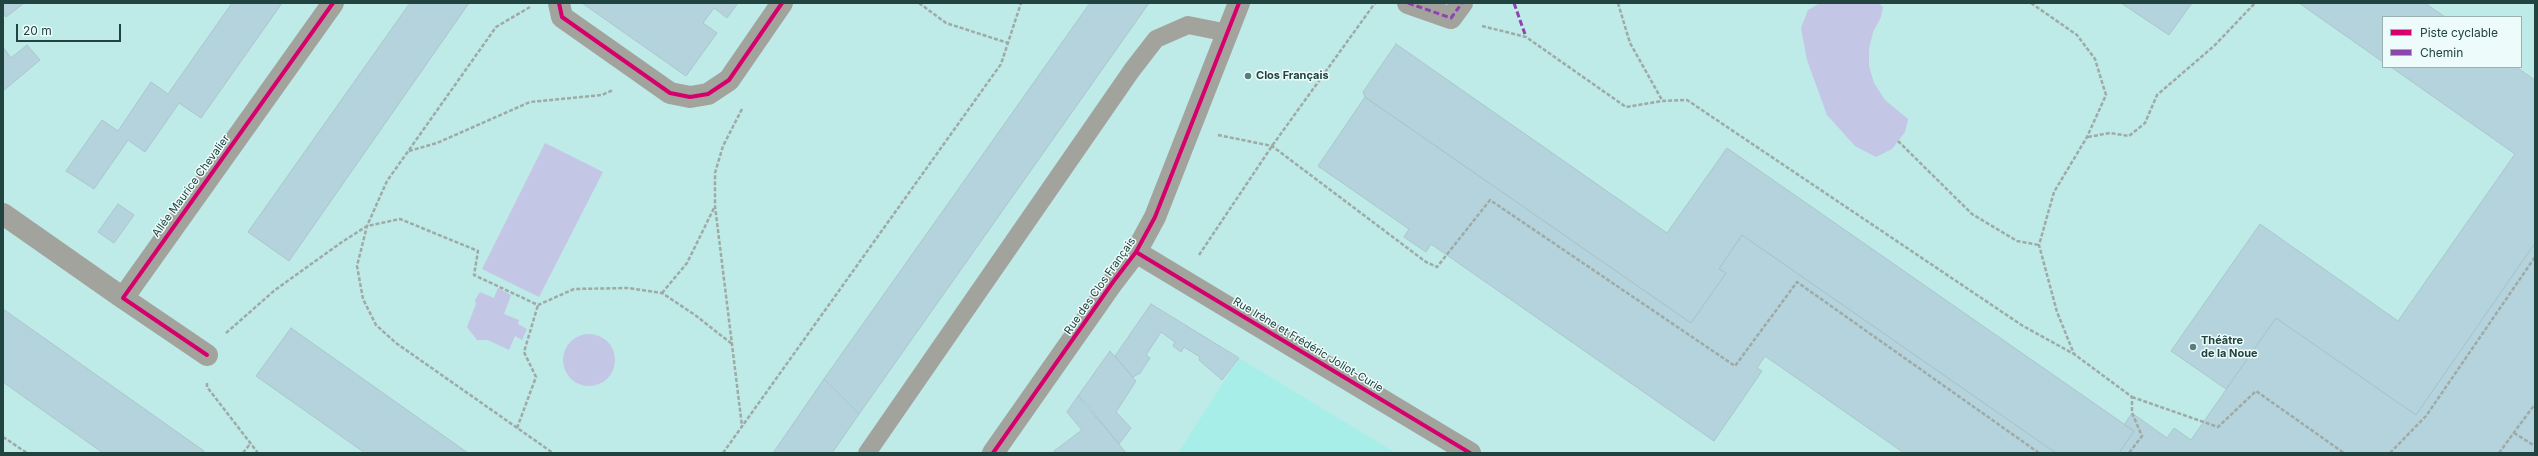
<!DOCTYPE html>
<html>
<head>
<meta charset="utf-8">
<style>
	body { margin:0 }
	#map { position:relative; width:2538px; height:456px; overflow:hidden; background:#beeae7; font-family:Inter,sans-serif }
	canvas { display:block }
	.frame { position:absolute; inset:0; border:4px solid #214441; pointer-events:none }
	.legend { position:absolute; left:2382px; top:16px; width:140px; height:52px; box-sizing:border-box; background:#edfcfa; border:1px solid #9bb2b0; margin:0; padding:5px 7px; list-style:none; font-size:12px; color:#214441 }
	.legend li { display:flex; align-items:center; gap:8px; height:20px }
	.legend b { width:20px; border:1px solid #9bb2b0 }
	.scale { position:absolute; left:16px; top:24px; width:105px; height:18px; box-sizing:border-box; border:2px solid #214441; border-top:0; padding-left:5px; font-size:12px; line-height:14px; white-space:nowrap; color:#214441; -webkit-text-stroke:3px #edfcfa; paint-order:stroke }
</style>
</head>
<body>
<div id="map">
<canvas width="2538" height="456"></canvas>
<div class="frame"></div>
<ul class="legend">
<li><b style="height:5px;background:#d6006c"></b>Piste cyclable</li>
<li><b style="height:5px;background:#8e44ad"></b>Chemin</li>
</ul>
<div class="scale">20 m</div>
</div>
<script>
const c = document.querySelector('canvas').getContext('2d');
c.lineJoin = 'round';
function fill(path, color) { c.fillStyle = color; c.fill(path, 'evenodd'); }
const poly = rows => new Path2D(rows.map(r => 'M' + r).join(''));
function trace(path, color, width, dash) { c.strokeStyle = color; c.lineWidth = width; c.lineCap = dash ? 'butt' : 'round'; c.setLineDash(dash || []); c.stroke(path); }
function drawText(font, color, halo, rows, align = 'center') {
  c.font = font + ' Inter,sans-serif'; c.lineWidth = 3; c.setLineDash([]); c.textBaseline = 'middle'; c.strokeStyle = halo; c.fillStyle = color; for (const [text, x, y, turn = 0] of rows) {
    c.save(); c.translate(x, y); c.rotate((+turn || 0) * Math.PI / 180); c.textAlign = isNaN(turn) ? turn : align; if (halo) c.strokeText(text, 0, 0); c.fillText(text, 0, 0); c.restore();
  }
}
fill(poly([
	[1239,358,1396,453,1178,453]
]), '#a7eee9');
fill(poly([
	[1820,3,1879,3,1883,7,1881,17,1873,32,1869,49,1869,66,1874,83,1885,100,1908,119,1905,132,1892,149,1876,157,1855,146,1827,115,1807,60,1801,28,1808,10],
	[545,143,603,172,539,297,482,269],
	[498,288,511,295,504,314,519,320,518,324,527,329,522,340,515,336,509,350,488,340,477,340,467,327,476,304,475,300,480,292,494,298],
	'563 360a26 26 0 1 1 52 0a26 26 0 1 1-52 0Z'
]), '#c4c6e5');
const building = poly([
	[3,3,24,3,6,17,3,13,3,3],
	[232,3,282,3,201,118,179,103,145,152,128,140,94,189,66,171,102,120,118,131,151,82,168,94,232,3],
	[410,3,469,3,289,261,248,232,410,3],
	[582,3,738,3,727,18,714,8,703,23,717,33,686,76,582,3],
	[1090,3,1149,3,859,414,824,379,1090,3],
	[2121,3,2192,3,2169,35,2121,3],
	[2299,3,2425,3,2445,17,2383,17,2383,62,2299,3],
	[1396,44,1667,233,1727,148,2134,431,2119,453,2056,453,1742,235,1719,269,1726,273,1691,323,1365,97,1363,92,1396,44],
	[27,45,40,60,3,91,3,47,11,58,27,45],
	[2391,67,2516,67,2535,80,2535,243,2416,415,2276,318,2226,389,2171,351,2260,224,2398,321,2515,154,2391,67],
	[1365,97,1691,323,1726,273,1719,269,1742,235,2056,453,1904,453,1765,356,1757,368,1762,371,1714,441,1431,244,1426,252,1404,237,1409,229,1318,166,1365,97],
	[118,204,134,215,114,243,98,232,118,204],
	[2535,243,2535,453,2119,453,2134,431,2124,425,2132,413,2167,438,2174,428,2191,440,2276,318,2416,415,2535,243],
	[1151,304,1239,358,1222,380,1199,360,1200,357,1184,347,1181,352,1173,346,1175,342,1161,332,1146,355,1150,358,1140,373,1133,377,1115,356,1151,304],
	[3,309,204,451,203,453,103,453,3,382,3,309],
	[291,328,468,453,365,453,256,376,291,328],
	[1110,351,1136,381,1116,412,1131,428,1119,444,1078,396,1110,351],
	[824,379,859,414,832,453,773,453,824,379],
	[1078,396,1086,403,1126,453,1056,453,1054,451,1082,430,1067,412,1078,396]
]);
fill(building, '#b5d3dc');
trace(building, '#aac6cd', 1);
trace(poly([
	[919,3,946,23,1008,43],
	[1618,3,1630,43,1662,100],
	[2031,3,2077,35,2095,59,2106,95,2087,137,2054,192,2039,245,2057,312,2074,354,2132,397,2132,413,2142,436,2129,453],
	[530,7,496,27,387,181,367,226,357,266,363,299,376,325,396,343,553,453],
	[1482,26,1526,37,1626,107,1662,101,1687,100,2023,326,2074,354],
	[742,109,723,146,715,173,715,206,742,426],
	[1218,135,1272,146,1426,262,1437,267,1490,200,1735,366,1797,282,2039,453],
	[2088,137,2110,133,2129,136,2145,123,2157,95,2214,46,2255,3],
	[1898,141,1972,214,2017,241,2039,245],
	[409,151,437,143,530,102,602,95,613,90],
	[1199,255,1272,146,1375,3],
	[662,293,687,263,715,206],
	[226,333,275,290,342,242,367,226,400,219,478,251,474,275,538,305,574,289,628,288,662,293,695,315,732,344],
	[207,383,207,387,258,453],
	[2132,397,2218,427,2256,391,2344,453],
	[517,428,536,377,524,352,538,305],
	[2514,433,2535,446],
	[3,437,27,453],
	[243,453,250,444],
	[723,453,1001,64,1021,3],
	[2390,453,2426,416,2535,257],
	[2499,453,2535,404]
]), '#9faaa6', 2.5, [4, 2]);
trace(poly([
	[867,453,1132,70,1156,39,1188,25,1228,33]
]), '#a2a39d', 18);
trace(poly([
	[559,3,562,17,670,93,690,97,708,94,729,80,782,3],
	[1408,3,1451,18,1462,3],
	[3,214,123,298],
	[1136,252,1470,453],
	[207,355,123,298,333,3],
	[993,453,1113,282,1136,252,1155,217,1239,3]
]), '#a2a39d', 22);
trace(poly([
	[1408,3,1451,18,1462,3],
	[1514,3,1526,37]
]), '#8e44ad', 3, [6, 3]);
trace(poly([
	[559,3,562,17,670,93,690,97,708,94,729,80,782,3],
	[1136,252,1470,453],
	[207,355,123,298,333,3],
	[993,453,1113,282,1136,252,1155,217,1239,3]
]), '#d6006c', 4);
for (const [x, y, r, color] of [
	[1248,76,4,"#587e7b"],
	[2193,347,4,"#587e7b"]
]) { const dot = new Path2D(); dot.arc(x, y, r, 0, 2 * Math.PI); c.fillStyle = color; c.fill(dot); trace(dot, '#edfcfa', 1.5); }
drawText('bold 11px', '#214441', '#edfcfa', [
	["Clos Français",1256,76],
	["Théâtre",2201,341],
	["de la Noue",2201,354]
], 'left');
drawText('11px', '#214441', '#edfcfa', [
	["Allée Maurice Chevalier",191,186,-54],
	["Rue des Clos Français",1100,286,-55],
	["Rue Irène et Frédéric Joliot-Curie",1308,345,31]
]);
</script>
</body>
</html>
